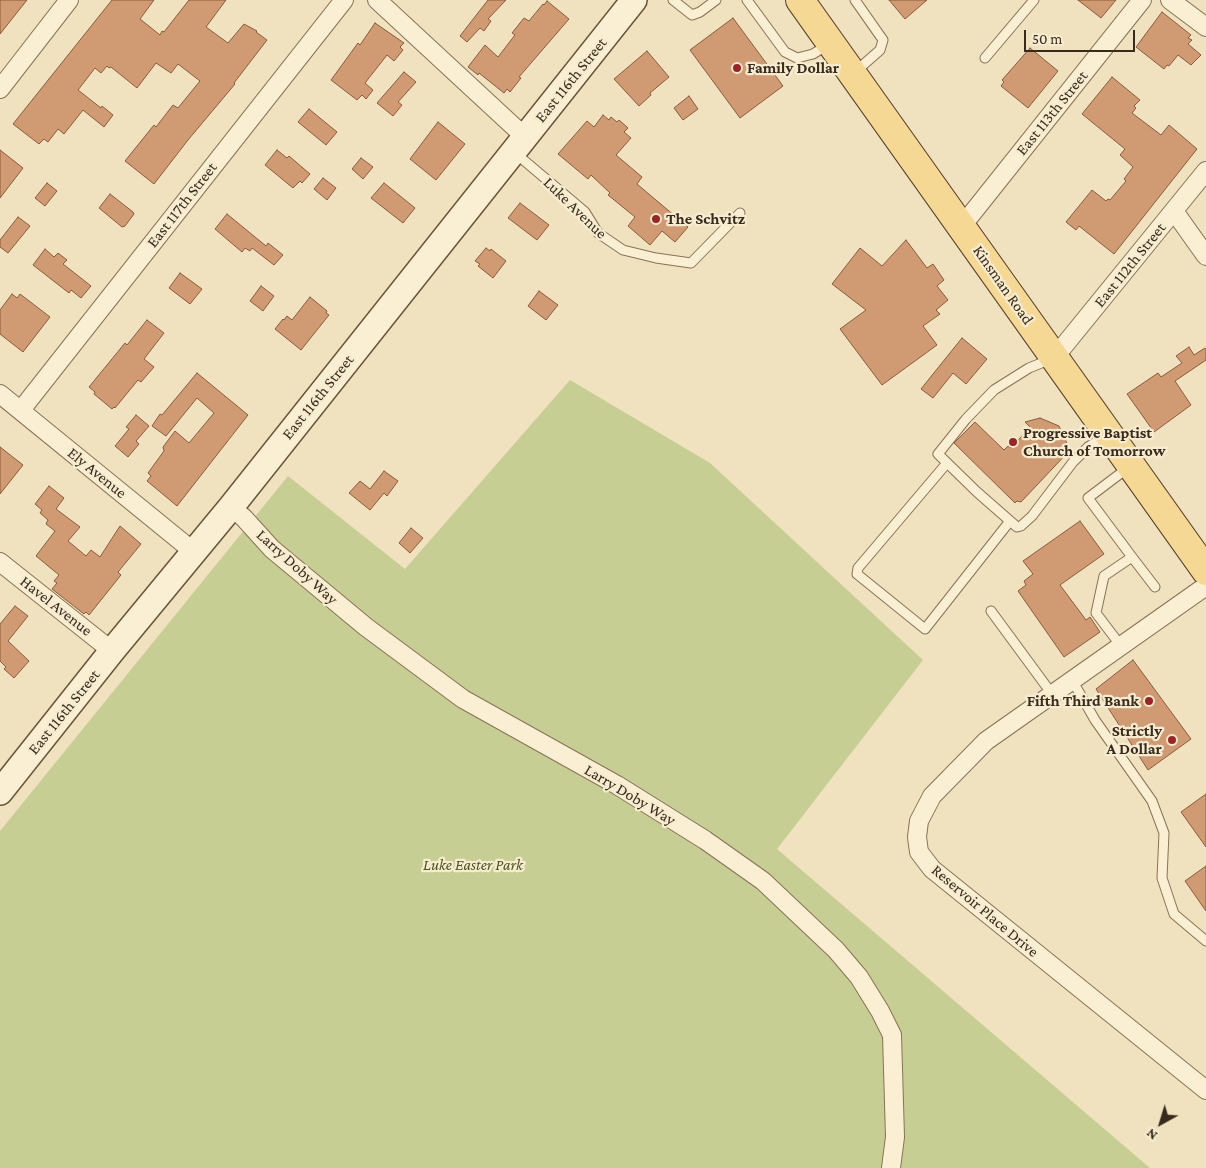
<!DOCTYPE html>
<html>
<head>
<meta charset="utf-8">
<style>
	body { margin:0 }
	#map { position:relative; width:1206px; height:1168px; overflow:hidden; background:#f0e2bf; font-family:"Crimson Pro",serif }
	canvas { display:block }
	.north { position:absolute; left:1136px; top:1098px; width:50px; height:50px; -webkit-text-stroke:4px #f7eccf; paint-order:stroke; rotate:219deg; font-size:14px; font-weight:700; line-height:20px; text-align:center; color:#382a1c }
	.north::after { content:''; display:block; margin:auto; width:18px; height:22px; background:#382a1c; clip-path:polygon(50% 0,100% 100%,50% 72%,0 100%) }
	.scale { position:absolute; left:1024px; top:30px; width:111px; height:22px; box-sizing:border-box; border:2px solid #382a1c; border-top:0; padding-left:6px; font-size:15px; line-height:18px; white-space:nowrap; color:#382a1c; -webkit-text-stroke:4px #f7eccf; paint-order:stroke }
</style>
</head>
<body>
<div id="map">
<canvas width="1206" height="1168"></canvas>
<div class="north">N</div>
<div class="scale">50 m</div>
</div>
<script>
const c = document.querySelector('canvas').getContext('2d');
c.lineJoin = 'round';
function fill(path, color) { c.fillStyle = color; c.fill(path, 'evenodd'); }
const poly = rows => new Path2D(rows.map(r => 'M' + r).join(''));
function trace(path, color, width, dash) { c.strokeStyle = color; c.lineWidth = width; c.lineCap = dash ? 'butt' : 'round'; c.setLineDash(dash || []); c.stroke(path); }
function drawText(font, color, halo, rows, align = 'center') {
  c.font = font + ' "Crimson Pro",serif'; c.lineWidth = 4.5; c.setLineDash([]); c.textBaseline = 'middle'; c.strokeStyle = halo; c.fillStyle = color; for (const [text, x, y, turn = 0] of rows) {
    c.save(); c.translate(x, y); c.rotate((+turn || 0) * Math.PI / 180); c.textAlign = isNaN(turn) ? turn : align; if (halo) c.strokeText(text, 0, 0); c.fillText(text, 0, 0); c.restore();
  }
}
fill(poly([
	[570,380,710,463,923,660,777,849,1150,1168,0,1168,0,831,288,476,405,569]
]), '#c7ce93');
const building = poly([
	[0,0,27,0,0,34,0,0],
	[112,0,154,0,140,19,160,35,162,31,164,32,189,0,226,0,206,27,228,43,244,24,257,31,256,32,267,40,234,83,235,84,188,140,154,184,125,161,154,125,156,127,173,105,178,108,200,81,178,64,171,73,156,63,137,88,111,67,109,68,107,66,101,73,95,68,78,90,101,108,102,106,113,115,104,127,83,110,64,134,58,129,48,142,44,139,39,144,13,124,112,0],
	[488,0,506,0,488,19,491,21,484,31,480,28,467,42,460,36,488,0],
	[889,0,927,0,905,19,889,0],
	[1078,0,1116,0,1101,18,1078,0],
	[547,1,569,19,519,77,521,78,510,92,507,89,504,93,479,73,478,75,468,67,485,45,498,57,515,35,512,33,524,18,529,21,543,4,544,5,547,1],
	[1162,12,1191,35,1188,38,1192,40,1188,44,1201,55,1191,65,1178,55,1169,66,1167,65,1164,69,1136,47,1162,12],
	[733,18,783,86,740,118,690,50,733,18],
	[375,23,404,43,400,47,403,50,394,61,387,55,365,83,373,90,366,99,362,95,357,100,331,80,358,43,360,45,375,23],
	[1030,48,1058,71,1028,108,1001,86,1004,82,1002,80,1030,48],
	[647,51,669,77,650,93,651,95,639,106,614,79,647,51],
	[404,72,416,82,398,102,402,105,393,116,377,103,404,72],
	[1112,77,1140,100,1134,106,1136,108,1132,113,1161,135,1169,125,1197,149,1114,254,1079,226,1076,230,1066,222,1092,190,1106,201,1108,199,1110,200,1126,181,1124,179,1133,167,1120,155,1125,149,1082,114,1112,77],
	[689,96,698,109,683,120,674,108,689,96],
	[309,109,337,132,326,145,298,122,309,109],
	[603,115,609,120,611,117,617,122,619,120,628,128,624,132,631,138,616,155,642,177,637,184,688,227,675,242,662,231,650,245,628,226,635,217,608,195,610,193,591,175,588,179,558,154,587,121,594,127,603,115],
	[438,122,465,144,436,180,410,159,438,122],
	[0,150,23,168,0,198,0,150],
	[277,150,287,158,289,156,310,174,302,183,300,181,293,188,265,165,277,150],
	[361,158,373,167,363,179,352,169,361,158],
	[323,178,336,188,327,200,314,189,323,178],
	[47,183,57,191,45,206,35,198,47,183],
	[384,183,415,208,403,223,371,198,384,183],
	[110,194,133,212,134,214,125,226,122,227,99,208,110,194],
	[520,203,549,225,537,240,508,218,520,203],
	[227,214,266,246,268,243,283,255,274,265,252,248,250,251,245,248,242,252,215,229,227,214],
	[18,217,30,226,8,253,0,247,0,240,18,217],
	[906,240,927,268,933,264,944,280,937,286,948,300,936,310,940,314,923,326,937,345,882,385,840,329,866,310,832,284,860,248,882,266,906,240],
	[486,248,490,251,491,249,506,261,493,278,478,266,480,264,475,261,486,248],
	[45,249,54,257,58,253,67,260,63,264,91,286,81,298,71,290,69,293,33,265,45,249],
	[180,273,202,289,190,304,169,288,180,273],
	[261,286,274,296,263,311,250,301,261,286],
	[539,291,558,305,546,320,528,306,539,291],
	[12,294,17,298,20,294,50,317,23,352,0,334,0,310,12,294],
	[310,297,327,311,326,313,329,315,301,350,275,329,283,319,284,320,287,316,292,320,310,297],
	[147,320,164,333,144,359,154,367,141,382,138,380,115,408,114,407,112,409,94,394,95,392,89,387,125,343,127,345,147,320],
	[962,338,987,359,966,384,953,373,933,398,921,389,962,338],
	[1189,347,1194,355,1205,348,1206,350,1206,360,1175,381,1191,405,1154,432,1127,394,1158,373,1161,377,1182,363,1176,356,1189,347],
	[197,373,248,415,177,506,147,481,151,476,148,473,164,451,163,447,175,431,189,443,214,413,197,398,166,436,152,426,160,414,162,415,197,373],
	[136,415,149,426,136,441,139,444,128,457,115,446,129,429,126,427,136,415],
	[1040,418,1059,426,1070,450,1021,502,1017,501,1015,503,954,443,975,422,1004,450,1008,446,1011,448,1030,427,1025,422,1040,418],
	[0,447,23,465,0,494,0,447],
	[384,471,398,481,387,496,384,493,370,510,349,493,360,481,370,489,384,471],
	[49,486,64,498,56,509,80,527,68,541,86,556,91,550,100,557,120,526,141,544,118,572,121,575,89,615,86,612,84,614,52,589,57,583,54,581,59,575,36,556,55,531,46,524,48,520,40,513,42,510,35,504,49,486],
	[1080,521,1104,554,1060,585,1086,620,1090,617,1100,632,1064,657,1018,591,1026,585,1024,581,1033,574,1023,561,1080,521],
	[411,528,423,538,410,553,399,543,411,528],
	[15,606,28,616,8,641,29,661,14,678,4,669,6,667,0,661,0,624,15,606],
	[1133,660,1191,739,1148,770,1096,689,1133,660],
	[1206,794,1206,847,1181,812,1206,794],
	[1206,866,1206,911,1185,881,1206,866]
]);
fill(building, '#d09b73');
trace(building, '#8a5b3b', 1);
const lane = poly([
	[673,0,692,15,700,12,716,0],
	[747,0,785,52,797,58,813,54,829,44],
	[855,0,883,40,880,50,855,72],
	[985,58,1034,0],
	[514,152,585,212,598,233,623,250,656,258,691,263,740,213],
	[1051,359,1029,368,994,390,966,419,938,454,977,492,1017,527,1021,526,1032,516,1073,462,1088,447,1107,435],
	[947,463,858,568,857,574,925,629,1010,521],
	[1132,557,1155,587],
	[991,611,1052,694],
	[1121,646,1096,613,1104,576,1132,557,1088,498,1129,467],
	[1072,680,1095,720,1152,801,1164,833,1162,878,1174,914,1206,941]
]);
const street = poly([
	[377,0,525,137],
	[1170,0,1206,27],
	[0,89,69,0],
	[1174,211,1206,256],
	[962,226,1142,0],
	[1054,358,1206,171],
	[0,394,194,552],
	[21,410,344,0],
	[231,507,244,518,272,549,366,627,463,699,617,785,705,840,763,881,836,950,859,977,880,1011,892,1035,895,1137,891,1168],
	[0,562,112,651],
	[1206,586,986,741,932,796,919,821,917,837,919,852,932,869,1206,1090]
]);
const secondary = poly([
	[0,792,112,651,231,507,634,0]
]);
const primary = poly([
	[800,0,1206,571]
]);
trace(lane, '#897257', 11);
trace(street, '#897257', 20);
trace(secondary, '#6b533a', 28);
trace(primary, '#57402b', 30);
trace(lane, '#faefd3', 9);
trace(street, '#faefd3', 18);
trace(secondary, '#faefd3', 25);
trace(primary, '#f5d894', 28);
for (const [x, y, r, color] of [
	[737,68,5,"#9b2424"],
	[656,219,5,"#9b2424"],
	[1013,442,5,"#9b2424"],
	[1149,701,5,"#9b2424"],
	[1172,740,5,"#9b2424"]
]) { const dot = new Path2D(); dot.arc(x, y, r, 0, 2 * Math.PI); c.fillStyle = color; c.fill(dot); trace(dot, '#f7eccf', 2); }
drawText('bold 16px', '#382a1c', '#f7eccf', [
	["Family Dollar",747,68],
	["The Schvitz",666,219],
	["Progressive Baptist",1023,433],
	["Church of Tomorrow",1023,451],
	["Fifth Third Bank",1139,701,"right"],
	["Strictly",1162,731,"right"],
	["A Dollar",1162,749,"right"]
], 'left');
drawText('16px', '#382a1c', '#f7eccf', [
	["East 116th Street",571,80,-51],
	["East 113th Street",1052,113,-51],
	["East 117th Street",182,205,-52],
	["Luke Avenue",575,208,44],
	["East 112th Street",1130,265,-51],
	["Kinsman Road",1003,285,55],
	["East 116th Street",318,397,-51],
	["Ely Avenue",97,473,39],
	["Larry Doby Way",297,567,42],
	["Havel Avenue",56,606,38],
	["East 116th Street",64,712,-51],
	["Larry Doby Way",630,795,31],
	["Reservoir Place Drive",985,911,40]
]);
drawText('italic 16px', '#485521', '#f7eccf', [
	["Luke Easter Park",473,865]
]);
</script>
</body>
</html>
